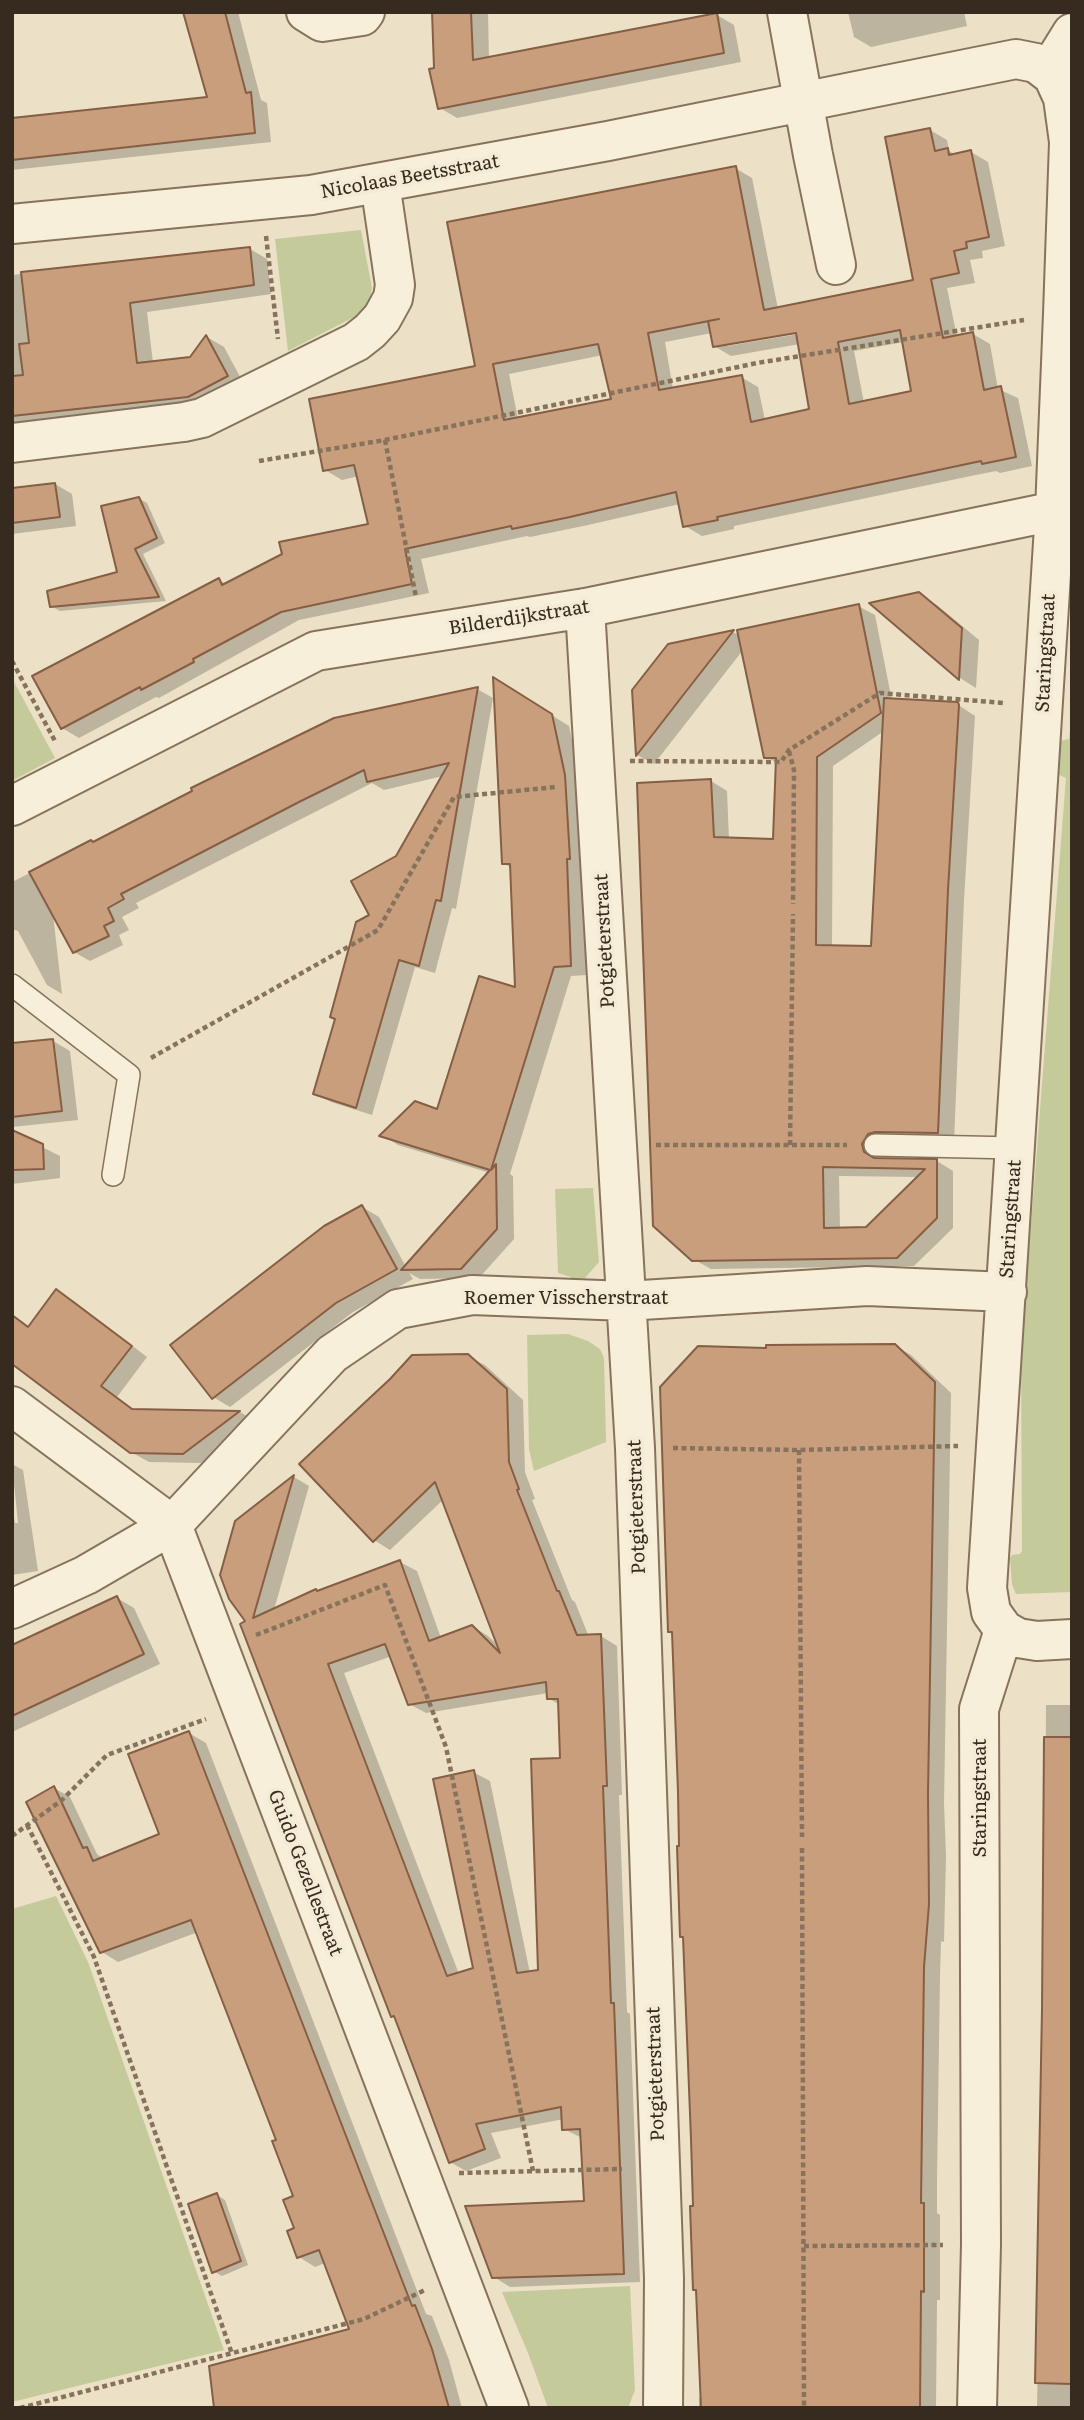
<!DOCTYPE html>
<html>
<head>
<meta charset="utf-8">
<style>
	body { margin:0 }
	#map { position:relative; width:1084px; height:2420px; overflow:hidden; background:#ece1c6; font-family:Literata,serif }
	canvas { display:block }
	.frame { position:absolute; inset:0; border:14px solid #372b1f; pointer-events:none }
</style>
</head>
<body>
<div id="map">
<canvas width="1084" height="2420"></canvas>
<div class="frame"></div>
</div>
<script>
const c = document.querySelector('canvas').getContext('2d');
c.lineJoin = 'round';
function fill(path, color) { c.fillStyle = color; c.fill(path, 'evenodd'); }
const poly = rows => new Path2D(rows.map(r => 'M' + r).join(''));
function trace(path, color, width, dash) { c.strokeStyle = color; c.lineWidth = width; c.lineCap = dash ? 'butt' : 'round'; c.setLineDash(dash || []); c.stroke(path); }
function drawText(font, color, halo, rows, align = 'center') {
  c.font = font + ' Literata,serif'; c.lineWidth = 7; c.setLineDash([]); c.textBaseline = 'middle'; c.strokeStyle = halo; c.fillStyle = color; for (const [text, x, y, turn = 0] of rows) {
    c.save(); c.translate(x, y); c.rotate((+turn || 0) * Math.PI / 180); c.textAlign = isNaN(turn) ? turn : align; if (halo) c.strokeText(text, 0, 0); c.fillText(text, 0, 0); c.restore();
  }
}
fill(poly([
	[361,230,372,288,370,302,362,313,288,351,275,239],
	[12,678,55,758,12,781],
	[1072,711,1072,1592,1016,1594,1012,1584,1010,1558,1012,1555,1020,1554,1022,1551,1021,1352,1066,778,1057,774,1060,741,1069,739],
	[593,1188,599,1262,585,1278,571,1282,571,1277,558,1273,555,1189],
	[568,1334,588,1341,600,1349,604,1358,606,1442,534,1471,529,1449,527,1335],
	[56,1896,88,1962,224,2350,12,2402,12,1909],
	[630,2286,635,2390,628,2408,548,2408,528,2353,502,2292]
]), '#c4ca9a');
fill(poly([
	[185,12,238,12,261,100,267,103,271,142,12,170,12,119,210,98],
	[433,12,488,12,489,59,717,15,734,25,741,62,457,118,440,108],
	[848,12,964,12,967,26,871,47,854,37],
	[930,130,947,140,949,151,956,155,971,152,988,162,1005,246,982,251,983,258,970,260,975,283,947,288,957,337,973,334,990,344,998,389,1018,398,1032,466,1000,473,996,471,966,477,734,526,734,529,702,536,685,526,680,504,588,525,530,537,527,536,421,559,429,593,299,620,159,698,156,697,79,738,62,728,219,580,227,585,370,525,359,476,342,480,325,470,477,367,735,168,752,178,778,309,915,281],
	[804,330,805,333,727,346,727,343],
	[712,333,714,346,731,356,800,344,811,410,765,420,758,387,741,377,673,389,665,342],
	[904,342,913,393,864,403,854,351],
	[603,355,613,401,518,419,509,374],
	[250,249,267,259,271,294,147,312,153,363,191,359,207,337,224,347,245,386,206,406,12,428,12,275],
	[55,484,72,494,76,526,12,534,12,490],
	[138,498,147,503,165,543,143,554,166,601,60,611,51,606,119,574],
	[919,594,937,605,979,640,976,688,960,678,873,604],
	[858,606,875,615,892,701,957,704,975,716,964,900,954,1142,878,1154,879,1160,937,1161,953,1171,953,1228,914,1266,711,1269,693,1259,711,781,727,791,729,839,775,841,777,763,765,756,743,650,654,764,637,755,634,691,669,646,733,632,740,636],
	[884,731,873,948,832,947,833,766],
	[839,1176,919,1177,866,1229,840,1229],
	[477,689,493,698,456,909,452,908,435,973,415,967,372,1115,331,1102,315,1093,371,916,397,857,443,776,384,790,372,783,136,903,139,908,122,917,129,930,119,935,123,945,90,961,74,952,53,914,62,994,47,985,18,931,12,929,12,882,91,842,94,844],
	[510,689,569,726,582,786,587,975,571,976,510,1174,513,1176,514,1239,479,1278,420,1279,409,1273,413,1279,353,1312,230,1407,213,1397,362,1207,379,1217,406,1267,490,1173,398,1145,382,1135,438,1111,517,990,512,868,503,863],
	[53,1041,70,1051,78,1120,12,1127,12,1045],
	[12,1132,60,1156,60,1178,12,1184],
	[57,1291,74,1301,147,1357,117,1397,136,1411,240,1412,256,1421,201,1463,149,1462,131,1452,12,1363,12,1314,30,1327],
	[894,1345,911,1355,951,1393,944,1803,946,1856,944,1942,941,1941,940,1977,937,2180,937,2213,940,2215,940,2300,937,2300,936,2408,699,2408,699,2398,702,2398,674,1633,670,1631,768,1349],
	[467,1356,485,1365,523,1400,525,1472,535,1499,532,1500,572,1600,575,1602,589,1637,601,1636,617,1646,622,1795,619,1795,623,1905,627,2012,630,2014,640,2282,510,2287,494,2277,585,2202,582,2138,564,2129,564,2119,491,2133,501,2158,466,2171,450,2162,396,2018,393,2016,248,1622,237,1522,294,1477,309,1486,274,1610,400,1562,417,1571,441,1638,472,1626,488,1636,500,1647,444,1499,390,1550,374,1540],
	[392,1656,409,1704,426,1713,548,1693,548,1698,560,1705,562,1760,540,1972,530,1973,490,1781,473,1772,475,1969,459,1974,344,1673],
	[12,1464,23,1470,38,1571,12,1575,12,1506,15,1523,18,1523],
	[117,1598,134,1608,160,1664,12,1732,12,1647],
	[1046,1705,1072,1705,1072,2408,1037,2408,1044,2009],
	[189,1733,206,1743,426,2314,432,2316,449,2360,462,2408,341,2408,352,2330,325,2263,315,2267,299,2257,295,2197,278,2141,198,1932,118,1962,102,1952,54,1788,70,1797,97,1854,104,1859,161,1835],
	[217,2195,225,2200,248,2265,222,2276,213,2271]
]), '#0003');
const building = poly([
	[183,12,225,12,246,93,251,92,255,133,12,160,12,118,207,97,183,12],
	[432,12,471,12,473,60,717,13,724,53,438,109,429,69,434,68,432,12],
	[930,128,935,151,948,148,949,155,971,150,989,237,966,242,967,248,954,251,959,273,931,279,943,338,973,332,984,390,1001,386,1016,457,982,464,981,461,717,517,718,520,683,527,676,492,570,517,512,529,511,526,405,549,412,584,281,612,193,659,194,662,141,690,140,687,61,729,32,676,219,578,222,585,282,554,279,542,368,524,354,465,323,471,309,399,475,366,447,222,736,166,764,310,913,280,885,137,930,128],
	[719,319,708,321,713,347,796,333,809,409,751,422,742,375,659,390,648,333,719,319],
	[900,330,911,391,849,404,838,342,900,330],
	[598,344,611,399,504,420,493,364,598,344],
	[250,247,254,285,130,303,137,363,190,357,206,335,228,376,188,397,12,416,12,376,23,375,19,344,29,343,21,272,250,247],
	[55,483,60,517,12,523,12,488,55,483],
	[139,497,157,538,135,549,159,597,50,607,47,591,117,572,101,506,139,497],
	[919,592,962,628,959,680,869,603,919,592],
	[859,604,881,713,817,757,816,945,871,946,884,698,958,702,959,705,948,890,938,1133,875,1132,868,1134,862,1144,864,1152,874,1158,937,1159,937,1218,897,1258,692,1261,653,1226,637,783,711,779,714,837,773,839,776,758,764,758,737,630,859,604],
	[823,1167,925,1169,866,1227,824,1228,823,1167],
	[734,630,684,694,636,756,632,690,668,644,734,630],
	[493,677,552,714,565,775,570,859,567,859,571,966,554,967,491,1170,496,1164,497,1229,461,1269,401,1270,490,1170,379,1136,415,1101,437,1109,479,976,515,987,510,864,502,864,493,677],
	[478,687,441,901,436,900,419,966,399,960,356,1108,313,1094,335,1019,330,1017,356,922,369,915,351,881,396,856,449,763,367,782,364,770,301,801,121,894,124,899,108,908,114,921,104,926,109,936,73,953,29,872,91,840,93,842,192,791,191,788,334,718,478,687],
	[53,1039,62,1111,12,1117,12,1043,53,1039],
	[12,1130,43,1144,44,1169,12,1170,12,1130],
	[362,1205,397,1269,336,1303,212,1399,170,1345,324,1226,362,1205],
	[56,1289,132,1346,101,1386,132,1409,240,1411,183,1454,130,1453,12,1364,12,1315,28,1327,56,1289],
	[895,1344,935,1382,928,1793,929,1904,924,1967,921,2203,924,2203,924,2292,921,2291,920,2408,701,2408,696,2290,693,2290,690,2206,693,2206,691,2139,683,1937,680,1937,677,1846,679,1846,678,1792,672,1632,668,1632,660,1387,698,1346,766,1348,766,1345,895,1344],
	[468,1354,507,1389,509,1462,519,1489,517,1490,557,1591,559,1591,577,1635,601,1634,607,1786,603,1786,607,1895,611,2003,614,2003,624,2274,492,2278,465,2206,584,2201,580,2129,562,2130,561,2107,476,2124,485,2149,449,2163,416,2074,394,2016,391,2017,240,1624,245,1621,229,1599,220,1575,235,1521,294,1475,253,1618,316,1589,317,1591,400,1560,429,1641,472,1625,500,1653,435,1482,373,1542,299,1464,390,1379,412,1355,468,1354],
	[385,1644,408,1705,546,1682,547,1699,558,1699,560,1758,531,1759,538,1970,517,1973,474,1770,433,1779,473,1968,447,1976,328,1664,385,1644],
	[117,1596,144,1654,12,1716,12,1645,117,1596],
	[189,1731,412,2306,415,2305,432,2349,449,2408,214,2408,209,2366,349,2329,319,2250,297,2258,287,2231,294,2228,283,2200,293,2196,272,2141,276,2140,191,1920,100,1953,26,1802,54,1786,83,1848,87,1847,93,1861,159,1834,128,1754,189,1731],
	[1044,1737,1072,1737,1072,2384,1035,2383,1042,2009,1044,1737],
	[217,2193,241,2261,212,2273,188,2204,217,2193]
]);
fill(building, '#c99e7d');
trace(building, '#855e43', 2);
const service = poly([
	[12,985,129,1075,113,1175],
	[875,1145,1015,1148]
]);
const minor = poly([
	[306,12,322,22,362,16,365,12],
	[787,12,813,155,836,265],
	[1049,70,1072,33],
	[12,224,311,195,608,141,1016,59,1036,63,1053,76,1063,98,1069,142,1063,314,1055,511,987,1588,991,1612,1004,1630,1018,1638,1037,1641,1072,1639],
	[12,443,184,422,202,418,356,342,370,331,382,318,393,298,395,285,380,183],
	[585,608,635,1448,664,2279,663,2408],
	[12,806,316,651,585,608,1055,511],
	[12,1406,172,1525,509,2408],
	[12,1609,86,1575,172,1525,332,1354,398,1309,472,1295,626,1301,867,1286,1007,1292],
	[977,2408,981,2244,979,1709,1004,1630]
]);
trace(service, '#87735c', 24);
trace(minor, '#87735c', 42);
trace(poly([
	[266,236,278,339],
	[385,440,416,597],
	[259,461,385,440,757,363,1024,320],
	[12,661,56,743],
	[789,751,794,770,793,904],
	[630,761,781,762,789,750,880,693,1004,703],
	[151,1058,378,930,454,797,556,787],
	[656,1145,847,1145],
	[790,1145,793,914],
	[673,1448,799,1450,958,1446],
	[799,1450,802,1837],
	[256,1635,385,1585,446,1747,533,2171],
	[27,1825,94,1957,232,2354],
	[12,1836,61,1801,107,1755,206,1719],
	[802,1848,804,2408],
	[459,2173,622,2169],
	[804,2246,943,2245],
	[20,2408,364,2319,425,2290]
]), '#87735c', 4.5, [5, 3.5]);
trace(service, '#f7efd9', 21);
trace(minor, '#f7efd9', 38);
drawText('19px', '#372b1f', '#f4ebd5', [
	["Nicolaas Beetsstraat",410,177,-10],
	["Bilderdijkstraat",519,618,-9],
	["Staringstraat",1046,653,-87],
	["Potgieterstraat",605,941,-93],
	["Staringstraat",1011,1219,-86],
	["Roemer Visscherstraat",566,1298],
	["Potgieterstraat",637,1507,-92],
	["Staringstraat",980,1798,-90],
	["Guido Gezellestraat",305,1873,69],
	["Potgieterstraat",656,2074,-92]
]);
</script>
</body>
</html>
